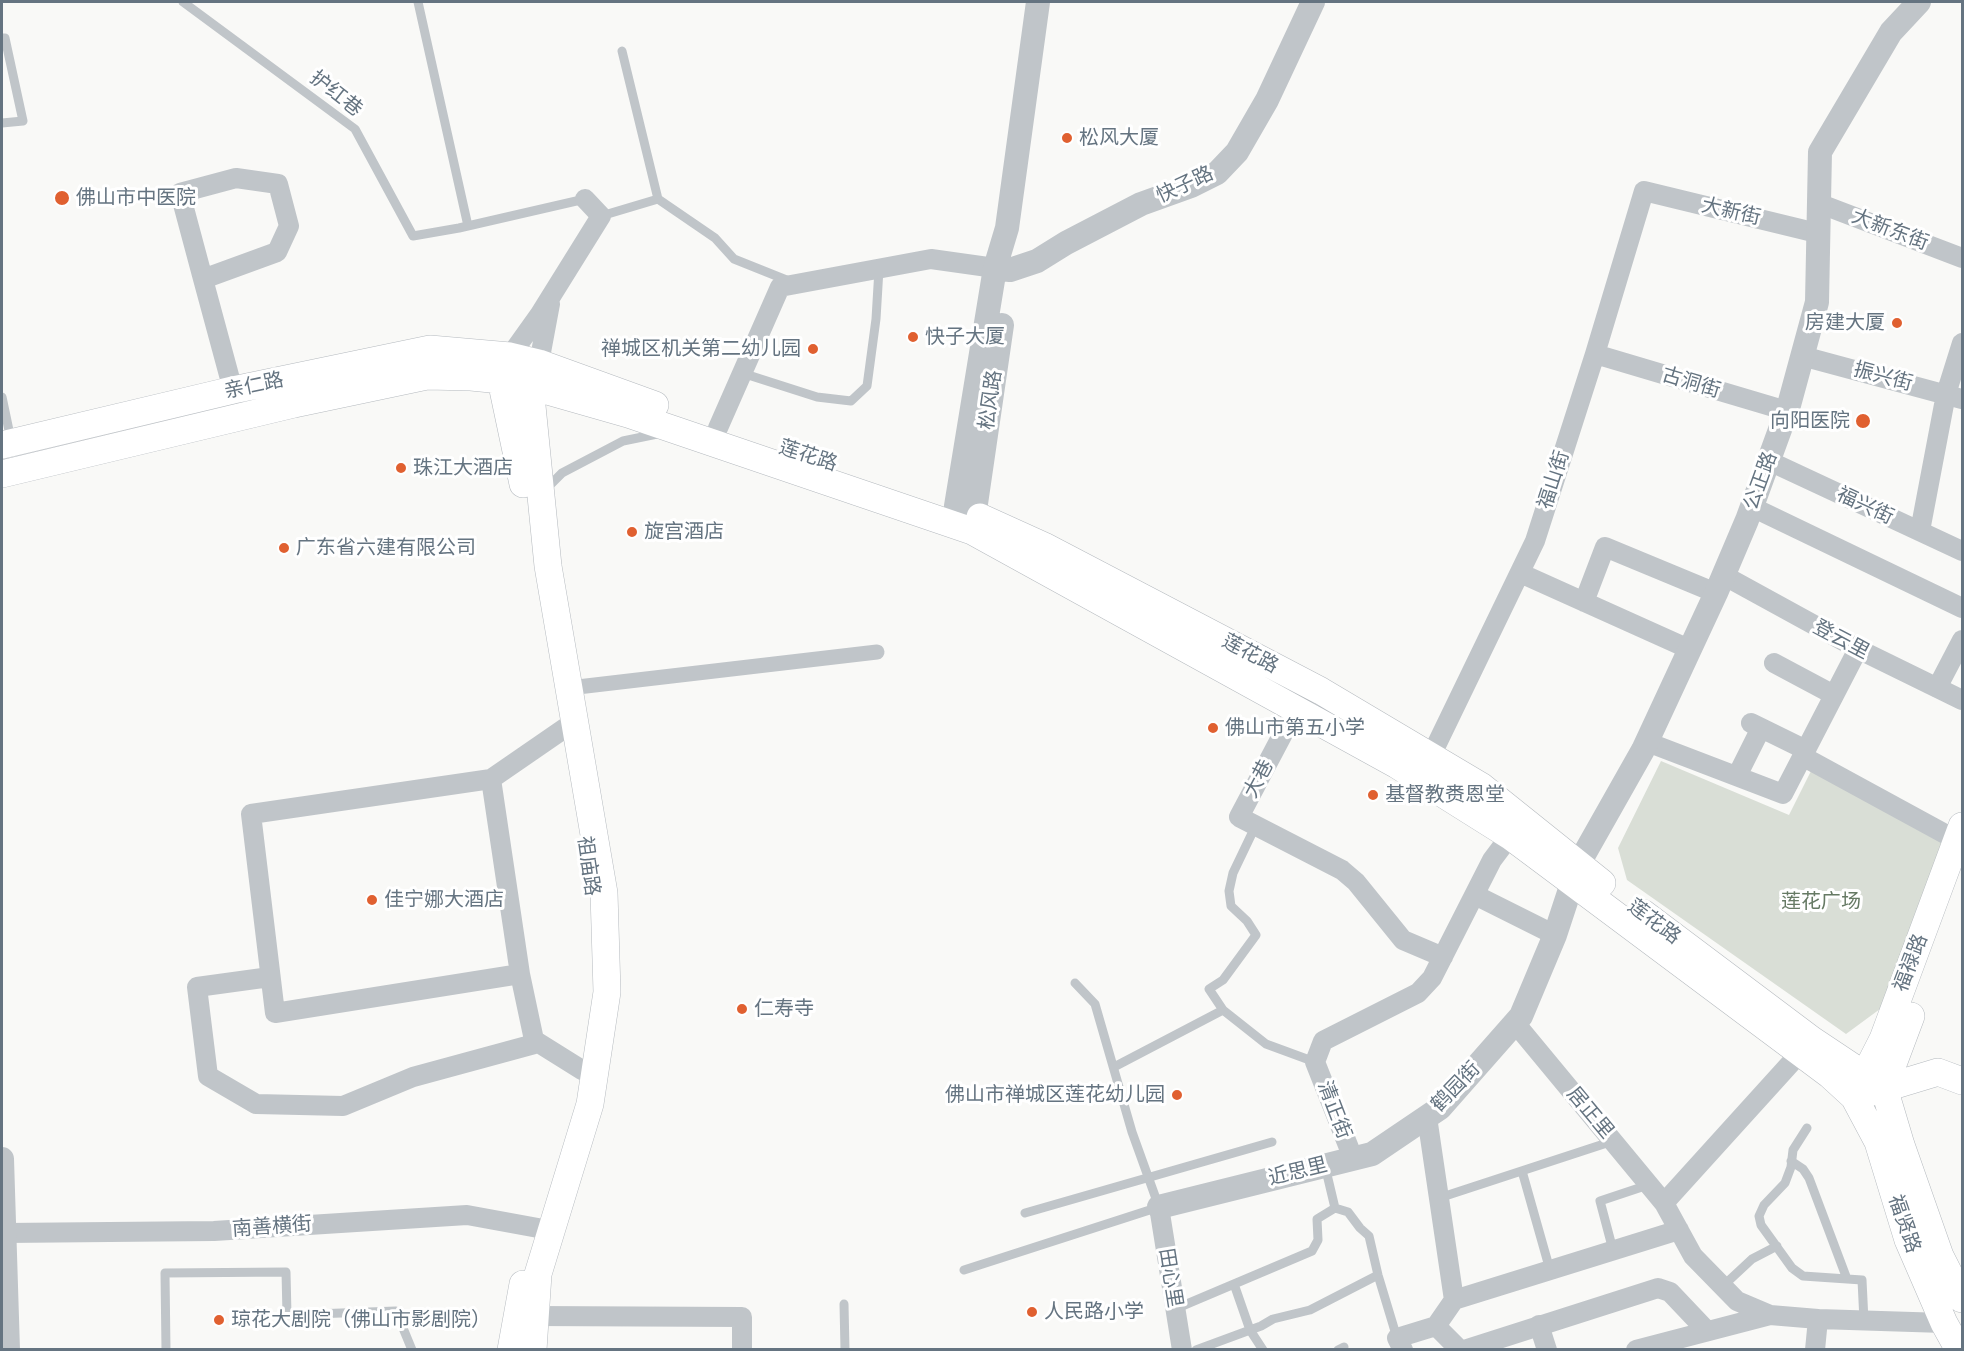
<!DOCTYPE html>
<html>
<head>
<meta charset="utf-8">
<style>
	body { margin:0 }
	#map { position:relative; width:1964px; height:1351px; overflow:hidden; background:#f9f9f7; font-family:"Open Sans",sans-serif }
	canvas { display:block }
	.frame { position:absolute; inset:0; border:3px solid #657481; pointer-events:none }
</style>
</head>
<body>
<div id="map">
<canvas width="1964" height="1351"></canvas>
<div class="frame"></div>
</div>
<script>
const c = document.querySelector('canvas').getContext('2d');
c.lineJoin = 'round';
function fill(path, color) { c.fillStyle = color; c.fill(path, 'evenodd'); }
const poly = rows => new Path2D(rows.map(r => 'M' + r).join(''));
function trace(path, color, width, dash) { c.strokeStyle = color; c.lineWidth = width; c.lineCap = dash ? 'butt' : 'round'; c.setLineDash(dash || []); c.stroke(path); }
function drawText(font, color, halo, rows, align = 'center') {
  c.font = font + ' "Open Sans","Noto Sans SC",sans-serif'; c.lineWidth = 6; c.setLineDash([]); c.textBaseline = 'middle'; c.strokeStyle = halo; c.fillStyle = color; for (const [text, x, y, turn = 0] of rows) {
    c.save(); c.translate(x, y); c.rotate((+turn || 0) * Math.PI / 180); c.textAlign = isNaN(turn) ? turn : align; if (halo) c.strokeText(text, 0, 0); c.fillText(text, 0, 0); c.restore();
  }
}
fill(poly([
	[1661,761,1789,815,1813,767,1946,837,1880,1009,1846,1034,1627,880,1618,848]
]), '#d9ded6');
const secondary = poly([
	[501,380,523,484],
	[2,445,233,390,430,349,510,356,539,363,655,405],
	[2,474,294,404,427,376,471,377,501,380,530,386,628,414,972,531,1397,765,1510,836,1830,1075,1854,1097,1878,1142,1908,1240,1944,1323,1959,1350],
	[980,517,1044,546,1321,691,1481,786,1602,883],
	[1643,913,1812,1040,1884,1088],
	[1884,1088,1911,1016],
	[1884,1088,1901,1145,1940,1256,1962,1299],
	[1857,1090,1883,1039,1962,826],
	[1872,1092,1938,1072,1962,1081],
	[511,1350,523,1284],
	[533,1350,538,1274,590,1104,607,992,604,893,548,566,530,386,536,371]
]);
trace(secondary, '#b5babf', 28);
trace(poly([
	[183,2,355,129,413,236,459,228,585,199],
	[418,2,468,226],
	[2,38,5,38,23,121,2,123],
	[622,51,658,199],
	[601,216,658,199,715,238,734,259,789,281],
	[742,373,817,397,851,401,867,386,876,319,879,269],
	[2,397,11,440],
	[547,492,550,485,562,473,623,441,662,433],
	[1255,827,1233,873,1229,891,1231,906,1247,921,1256,935,1223,980,1209,989,1223,1010,1266,1044,1315,1062],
	[1114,1067,1223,1010],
	[1807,1128,1793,1150,1791,1167,1785,1183,1764,1205,1759,1216,1761,1225,1792,1268,1803,1276,1862,1280,1864,1321],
	[1791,1161,1803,1169,1809,1178,1847,1279],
	[1325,1166,1335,1208,1348,1212,1360,1228,1369,1236,1378,1275,1397,1338],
	[1522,1171,1550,1270],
	[1439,1198,1613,1141],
	[1025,1213,1272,1142],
	[1613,1250,1600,1201,1648,1185],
	[964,1270,1159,1207,1132,1132,1095,1004,1075,983],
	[1234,1284,1250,1330,1263,1350],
	[1723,1286,1752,1259,1777,1246],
	[844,1304,845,1350],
	[1175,1309,1312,1251,1318,1240,1317,1219,1335,1208],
	[166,1350,165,1273,286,1272,287,1315,396,1311,412,1350],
	[1196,1350,1261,1326,1273,1319,1310,1310,1378,1275],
	[1338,1350,1344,1347]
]), '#c0c5c9', 9);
trace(poly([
	[569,688,877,652]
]), '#c0c5c9', 15);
trace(poly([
	[1818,203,1962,258],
	[203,279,277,252,289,226,278,184,236,178,180,193,203,279,233,390],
	[1595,354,1787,411],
	[510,356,540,314,601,216,585,199],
	[1802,356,1962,399],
	[539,363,550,304],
	[718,428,780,287,931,259,995,268],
	[1769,461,1962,551],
	[1752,507,1962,608],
	[1920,531,1946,394,1962,343],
	[1520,573,1689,649],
	[1723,575,1858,649,1962,700],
	[1584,602,1605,547,1716,593],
	[1774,663,1834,695],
	[1937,688,1962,640],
	[1296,709,1239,817,1342,870,1356,882,1403,940,1443,957],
	[1751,723,1806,750],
	[565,728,491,779,251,814,275,1013,520,974,534,1040,582,1070],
	[1647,742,1783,794,1858,649],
	[1431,756,1535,541,1595,354,1644,191,1817,233],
	[1802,756,1958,841],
	[1737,776,1761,728],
	[491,779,520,974],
	[1475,895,1555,935],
	[270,977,197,987,208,1076,256,1104,343,1106,413,1077,538,1043],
	[1515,1023,1664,1203,1693,1256,1737,1301,1770,1315,1818,1319,1944,1323],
	[1353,1158,1315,1062,1323,1041,1418,993,1432,978,1492,860,1510,836],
	[1664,1203,1799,1054],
	[1159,1207,1182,1350],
	[5,1233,214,1231,467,1215,538,1228],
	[1454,1300,1679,1230],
	[535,1316,742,1317,742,1350],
	[1539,1325,1547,1350],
	[1436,1326,1460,1350],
	[1403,1350,1397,1338,1436,1326,1454,1300,1427,1117],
	[1464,1350,1658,1288,1670,1292,1707,1331],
	[1636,1350,1770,1315],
	[1815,1350,1818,1319]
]), '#c0c5c9', 20);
trace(poly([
	[995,268,1010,270,1037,261,1066,243,1141,204,1191,186,1217,173,1237,152,1267,100,1313,2],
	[956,506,995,268,1007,228,1038,2],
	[972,531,1002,325],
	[2,1159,8,1350],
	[1159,1207,1372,1154,1440,1108,1521,1016,1555,935,1578,865,1643,750,1716,593,1747,520,1789,405,1817,302,1820,152,1891,32,1919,2]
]), '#c0c5c9', 24);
trace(secondary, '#fff', 27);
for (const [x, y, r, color] of [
	[1067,138,6,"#e06030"],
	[62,198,8,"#e06030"],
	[1897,323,6,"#e06030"],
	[913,337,6,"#e06030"],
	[813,349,6,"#e06030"],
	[1863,421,8,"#e06030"],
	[401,468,6,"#e06030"],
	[632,532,6,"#e06030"],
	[284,548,6,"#e06030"],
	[1213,728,6,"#e06030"],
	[1373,795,6,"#e06030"],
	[372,900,6,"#e06030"],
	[742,1009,6,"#e06030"],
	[1177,1095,6,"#e06030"],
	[1032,1312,6,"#e06030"],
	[219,1320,6,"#e06030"]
]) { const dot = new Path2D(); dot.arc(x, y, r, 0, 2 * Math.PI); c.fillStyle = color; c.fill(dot); trace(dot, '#fff', 2); }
drawText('20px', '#657481', '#fff', [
	["护红巷",336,94,38],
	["快子路",1185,185,-25],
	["大新街",1731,212,13],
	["大新东街",1890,230,21],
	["振兴街",1883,377,15],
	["古洞街",1691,383,17],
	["亲仁路",254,386,-12],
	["松风路",991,400,-82],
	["莲花路",808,456,18],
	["福山街",1554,480,-72],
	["公正路",1761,481,-70],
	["福兴街",1865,506,25],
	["登云里",1841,640,28],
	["莲花路",1250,654,28],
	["大巷",1259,779,-62],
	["祖庙路",588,866,82],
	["莲花路",1654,922,37],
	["福禄路",1911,963,-69],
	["鹤园街",1456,1087,-46],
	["清正街",1334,1110,69],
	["居正里",1590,1113,50],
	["近思里",1298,1172,-14],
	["福贤路",1904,1224,71],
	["南善横街",272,1227,-4],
	["田心里",1170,1278,81]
]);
drawText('20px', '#657481', '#fff', [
	["松风大厦",1079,138],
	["佛山市中医院",76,198],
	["房建大厦",1885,323,"right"],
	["快子大厦",925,337],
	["禅城区机关第二幼儿园",801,349,"right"],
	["向阳医院",1850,421,"right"],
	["珠江大酒店",413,468],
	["旋宫酒店",644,532],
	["广东省六建有限公司",296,548],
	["佛山市第五小学",1225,728],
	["基督教赉恩堂",1385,795],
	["佳宁娜大酒店",384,900],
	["仁寿寺",754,1009],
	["佛山市禅城区莲花幼儿园",1165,1095,"right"],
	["人民路小学",1044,1312],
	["琼花大剧院（佛山市影剧院）",231,1320]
], 'left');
drawText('20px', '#667a64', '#fff', [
	["莲花广场",1821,902]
]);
</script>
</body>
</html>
